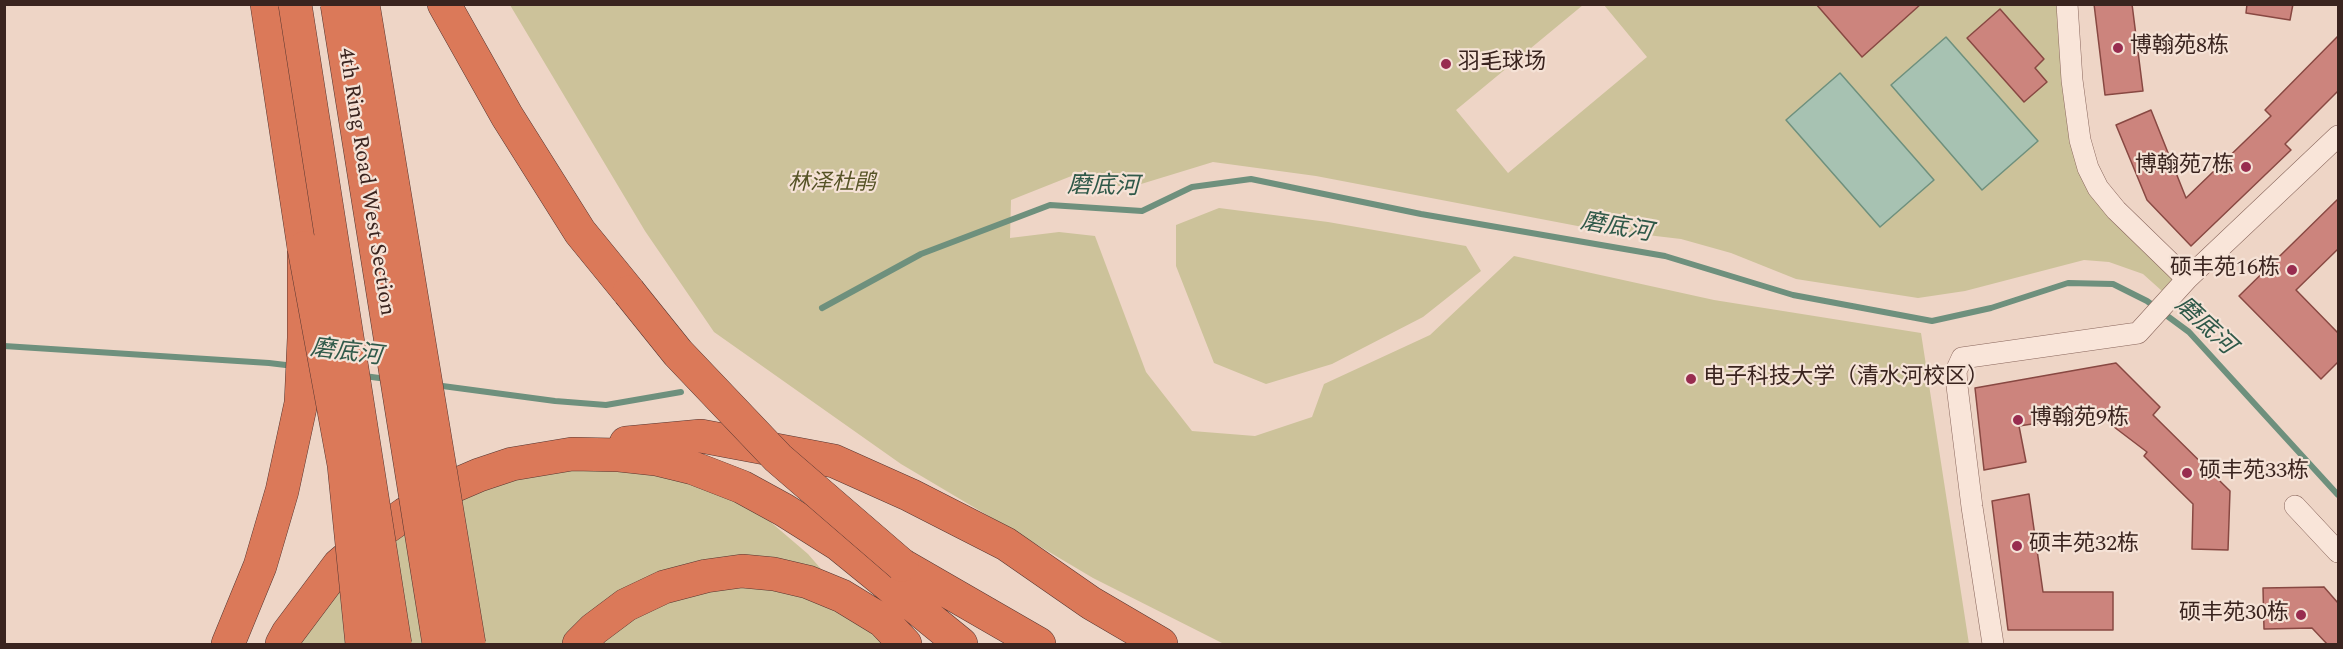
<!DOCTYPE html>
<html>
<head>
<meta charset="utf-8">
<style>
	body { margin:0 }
	#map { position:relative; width:2343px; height:649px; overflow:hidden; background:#eed5c6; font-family:Spectral,serif }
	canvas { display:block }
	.frame { position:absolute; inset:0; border:6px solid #3a241f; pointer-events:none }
</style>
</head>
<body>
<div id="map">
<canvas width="2343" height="649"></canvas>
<div class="frame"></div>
</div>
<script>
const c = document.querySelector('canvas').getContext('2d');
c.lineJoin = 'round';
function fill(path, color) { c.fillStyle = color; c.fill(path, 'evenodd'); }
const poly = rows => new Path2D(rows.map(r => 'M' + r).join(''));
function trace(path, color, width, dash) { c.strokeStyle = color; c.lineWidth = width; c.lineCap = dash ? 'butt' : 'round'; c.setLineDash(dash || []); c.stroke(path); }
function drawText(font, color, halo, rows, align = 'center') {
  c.font = font + ' Spectral,"Noto Sans SC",serif'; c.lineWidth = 4.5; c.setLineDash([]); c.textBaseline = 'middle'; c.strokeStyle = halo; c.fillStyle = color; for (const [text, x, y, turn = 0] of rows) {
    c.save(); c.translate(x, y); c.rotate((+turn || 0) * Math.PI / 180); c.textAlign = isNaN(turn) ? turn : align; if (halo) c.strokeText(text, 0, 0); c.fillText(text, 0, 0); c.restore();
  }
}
fill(poly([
	[510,5,1583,5,1456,110,1508,173,1647,57,1604,5,2067,5,2088,168,2179,271,2162,291,2143,274,2109,262,2084,260,1965,291,1918,298,1796,279,1731,253,1681,239,1588,228,1316,176,1213,162,1128,188,1074,175,1011,200,1010,238,1059,232,1095,236,1146,372,1192,431,1255,436,1312,417,1324,384,1430,335,1514,256,1714,300,1921,333,1969,644,1224,644,1093,578,901,464,714,332,645,231],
	[1219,208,1328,222,1466,246,1481,271,1423,317,1332,364,1266,384,1214,363,1176,266,1176,225],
	[558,467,642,467,753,507,808,554,886,644,300,644,330,592,436,503]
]), '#ccc29a');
const water = poly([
	[1946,37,2038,141,1982,190,1891,85,1946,37],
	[1840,73,1934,180,1880,227,1786,120,1840,73]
]);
fill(water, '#a7c2b2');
trace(water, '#6e907d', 1.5);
trace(poly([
	[822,308,921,254,1050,205,1142,211,1192,187,1251,179,1421,214,1665,256,1793,295,1932,321,1991,308,2068,283,2113,284,2147,301,2189,332,2338,495],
	[4,346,269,363,294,366],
	[364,376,387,379],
	[435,385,555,401,606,405,681,392]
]), '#6e907d', 6);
const building = poly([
	[1816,4,1921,4,1862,57,1816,4],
	[2094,4,2132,4,2143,91,2105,95,2094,4],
	[2247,4,2293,4,2290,20,2246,13,2247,4],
	[2000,9,2044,59,2035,68,2047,82,2024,102,1967,38,2000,9],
	[2338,36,2338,91,2285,144,2291,150,2191,246,2147,200,2116,125,2151,110,2186,198,2271,116,2265,110,2338,36],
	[2338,199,2338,249,2296,290,2338,333,2338,362,2321,379,2239,296,2338,199],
	[2116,363,2160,407,2153,415,2230,491,2228,550,2192,549,2193,504,2144,456,2147,452,2097,414,2019,426,2026,462,1984,470,1975,388,2116,363],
	[2029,494,2043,592,2113,592,2113,630,2008,630,1992,501,2029,494],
	[2324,587,2338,603,2338,645,2328,645,2312,628,2264,629,2263,588,2324,587]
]);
fill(building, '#cc847d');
trace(building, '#884842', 1.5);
const minor = poly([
	[2067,4,2072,80,2080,140,2088,168,2098,188,2116,210,2187,279],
	[2295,506,2338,552],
	[1993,644,1972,507,1957,386,1956,371,1962,358,2138,333,2187,279,2338,136]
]);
const motorway = poly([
	[444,4,507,116,580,232,629,292],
	[626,443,701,436,834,461,910,495,1006,544,1091,603,1161,644],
	[902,565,1039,644],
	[228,644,260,566,282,491,301,403,304,338,304,248,267,4],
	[282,644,288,633,339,565,366,542,405,514,451,487,479,475,512,464,572,454,619,455,656,459,693,468,742,487,784,510,838,544,961,644],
	[579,644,594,629,626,605,664,587,706,576,742,571,774,574,808,582,842,596,883,621,905,644]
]);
trace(minor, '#89665c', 22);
trace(motorway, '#573630', 34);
trace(minor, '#f9e5d9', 21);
trace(motorway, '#db7959', 33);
const motorwayBridge = poly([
	[295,4,395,644],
	[337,4,439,644],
	[363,4,469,644],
	[304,248,344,465,362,644],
	[629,292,678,353,778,458,902,565]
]);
trace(motorwayBridge, '#573630', 34, []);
trace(motorwayBridge, '#db7959', 33);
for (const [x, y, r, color] of [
	[2118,48,6,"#982c4f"],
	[1446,64,6,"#982c4f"],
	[2246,167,6,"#982c4f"],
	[2292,270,6,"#982c4f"],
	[1691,379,6,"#982c4f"],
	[2018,420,6,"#982c4f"],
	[2187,473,6,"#982c4f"],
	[2017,546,6,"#982c4f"],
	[2301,615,6,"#982c4f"]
]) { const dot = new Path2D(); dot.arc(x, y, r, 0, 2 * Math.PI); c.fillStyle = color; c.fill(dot); trace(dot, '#f5e2d6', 2); }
drawText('22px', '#3a241f', '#f5e2d6', [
	["博翰苑8栋",2130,48],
	["羽毛球场",1458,64],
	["博翰苑7栋",2234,167,"right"],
	["硕丰苑16栋",2280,270,"right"],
	["电子科技大学（清水河校区）",1703,379],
	["博翰苑9栋",2030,420],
	["硕丰苑33栋",2199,473],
	["硕丰苑32栋",2029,546],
	["硕丰苑30栋",2289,615,"right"]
], 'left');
drawText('22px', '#3a241f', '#f5e2d6', [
	["4th Ring Road West Section",365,182,81]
]);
drawText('italic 22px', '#565326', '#f5e2d6', [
	["林泽杜鹃",832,185]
]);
drawText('italic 24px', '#2f5949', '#f5e2d6', [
	["磨底河",1103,188,1],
	["磨底河",1616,229,10],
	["磨底河",2204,327,43],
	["磨底河",346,354,7]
]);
</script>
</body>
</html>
